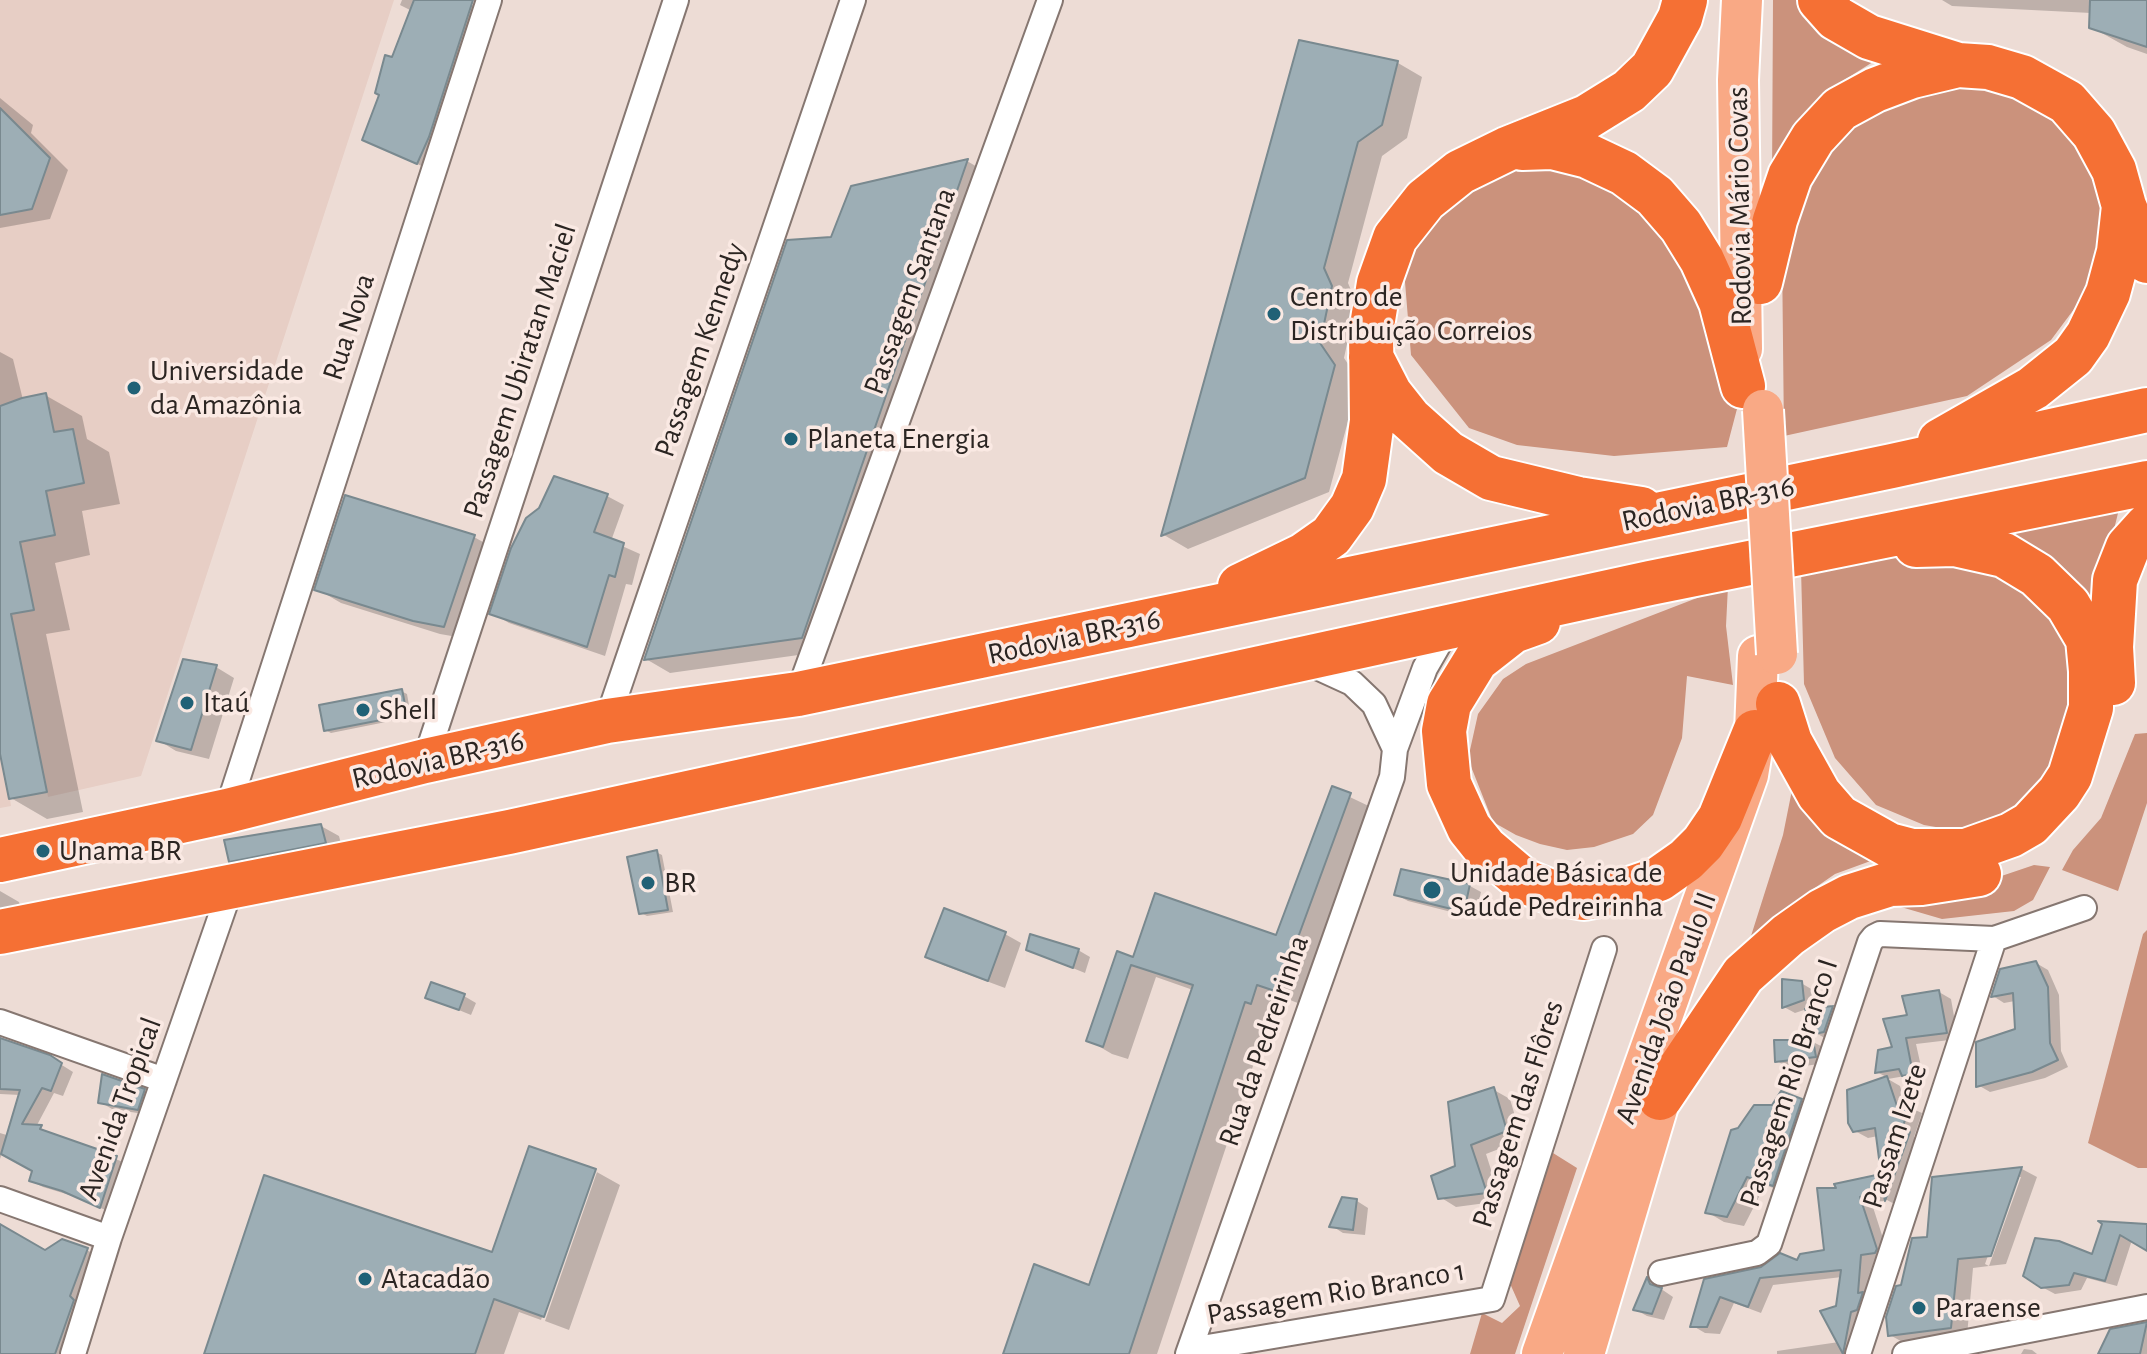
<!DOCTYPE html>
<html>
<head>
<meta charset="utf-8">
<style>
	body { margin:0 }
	canvas { display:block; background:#eddcd5 }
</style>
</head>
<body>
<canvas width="2147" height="1354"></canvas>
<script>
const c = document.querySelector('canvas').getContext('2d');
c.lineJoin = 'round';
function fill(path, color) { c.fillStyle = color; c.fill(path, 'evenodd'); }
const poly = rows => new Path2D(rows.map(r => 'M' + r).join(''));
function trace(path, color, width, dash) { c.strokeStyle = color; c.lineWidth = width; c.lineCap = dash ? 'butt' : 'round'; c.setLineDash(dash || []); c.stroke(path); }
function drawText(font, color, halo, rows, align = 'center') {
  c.font = font + ' "Alegreya Sans",sans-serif'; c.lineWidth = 7; c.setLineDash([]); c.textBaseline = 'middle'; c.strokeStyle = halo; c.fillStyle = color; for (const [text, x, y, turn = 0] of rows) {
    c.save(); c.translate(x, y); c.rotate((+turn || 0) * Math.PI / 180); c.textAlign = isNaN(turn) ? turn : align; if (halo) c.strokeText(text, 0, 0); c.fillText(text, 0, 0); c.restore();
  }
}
fill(poly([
	[0,0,394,0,141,776,48,797,47,792,10,799,11,806,0,808]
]), '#e7cec5');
fill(poly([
	[1773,0,1814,0,1887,53,1835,86,1794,133,1772,183],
	[1956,83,2005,89,2071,123,2105,189,2095,281,2051,340,1967,396,1784,436,1782,251,1823,139,1898,99],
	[1554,160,1643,201,1684,255,1743,386,1727,447,1614,456,1517,445,1469,428,1411,355,1404,270,1427,222,1480,163],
	[2120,505,2105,566,2095,642,1981,533],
	[1949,554,2033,583,2081,657,2078,727,2030,824,1977,834,1924,825,1876,805,1835,758,1804,684,1801,569,1845,555],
	[1728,586,1726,626,1733,685,1687,676,1682,738,1653,815,1633,834,1594,847,1567,850,1540,844,1516,835,1493,822,1468,759,1478,714,1503,679,1526,664],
	[2147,733,2147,803,2118,891,2062,870,2073,850,2101,818,2135,734],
	[1794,780,1887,855,1835,874,1780,912,1751,936,1783,835],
	[2034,865,2050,867,2033,900,2014,911,1942,919,1877,900,1969,887],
	[2147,930,2147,1168,2138,1168,2088,1143,2143,934],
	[1553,1153,1577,1168,1515,1354,1470,1354,1482,1313,1502,1323,1520,1306,1508,1279]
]), '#cb927c');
fill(poly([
	[402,0,461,0,486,11,432,171,365,139,412,11,400,5],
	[1942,0,2147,0,2147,54,2127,47,2091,27,2091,13,1952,6],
	[1300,42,1398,63,1422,77,1407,138,1382,156,1348,283,1356,302,1344,358,1359,380,1329,492,1188,549,1164,535],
	[0,98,33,125,31,133,68,170,50,219,0,228],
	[967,161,991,175,827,651,670,673,646,659,853,188],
	[0,352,13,359,23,400,45,395,82,416,87,439,109,452,120,504,82,511,90,555,55,563,70,630,46,634,83,812,47,819,11,798,0,744],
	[607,496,624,505,611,541,640,554,632,585,626,584,605,656,509,623,492,613],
	[474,537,499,551,469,639,440,634,341,603,317,589],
	[216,667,234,678,209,759,176,751,158,740],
	[401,691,407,694,411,717,331,733,325,730],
	[1333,789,1375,809,1303,1005,1282,997,1275,1016,1270,1015,1157,1354,1005,1354,1091,1287,1193,990,1156,977,1128,1059,1112,1054,1088,1040,1118,954,1134,960,1277,937],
	[321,826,339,836,343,852,249,871,230,860],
	[656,852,662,855,673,912,647,916,641,913],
	[1403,872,1470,886,1481,892,1475,918,1408,901,1397,895],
	[0,891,19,902,23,915,0,927],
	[1005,934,1021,943,1005,988,943,965,928,956],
	[1028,950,1078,950,1090,957,1085,973],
	[2036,963,2048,970,2059,995,2061,1051,2068,1067,2045,1078,1990,1092,1978,1085,2017,1030,2015,1001,2004,1003,1993,996],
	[1801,983,1813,990,1816,1010,1832,1008,1844,1015,1828,1040,1816,1033,1807,1009,1795,1013,1784,1007],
	[1939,992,1951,999,1958,1039,1916,1044,1924,1080,1915,1082,1905,1076,1888,1079,1900,1086,1906,1106,1922,1113,1914,1137,1922,1142,1898,1206,1887,1200,1872,1204,1889,1257,1888,1260,1874,1261,1870,1299,1857,1354,1777,1354,1777,1351,1839,1342,1838,1308,1842,1277,1773,1285,1761,1313,1734,1303,1720,1334,1705,1333,1693,1326,1705,1281,1798,1263,1826,1252,1838,1190,1883,1176,1878,1136,1868,1138,1855,1131,1849,1091,1888,1078,1877,1072,1895,1049,1910,1017],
	[464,996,476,1003,471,1015,427,997],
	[0,1039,49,1057,73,1072,63,1096,54,1093,36,1127,128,1164,112,1213,76,1197,43,1187,31,1181,34,1171,2,1153,0,1159,0,1133,10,1136,20,1095,0,1094],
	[1813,1042,1825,1048,1827,1063,1789,1068,1777,1061],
	[1494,1090,1510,1099,1522,1140,1486,1154,1501,1201,1456,1207,1440,1197],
	[144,1091,156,1098,150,1115,112,1109,100,1102],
	[1801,1101,1818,1111,1790,1194,1765,1185,1744,1226,1724,1222,1707,1212,1774,1107],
	[531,1148,595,1171,620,1185,569,1330,545,1321,597,1172,593,1172,541,1320,519,1312,504,1354,206,1354,266,1178,493,1255],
	[2022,1169,2037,1177,2006,1264,1989,1266,2021,1177,2016,1177,1985,1264,1989,1266,1973,1268,1967,1336,1906,1344,1890,1335,1902,1286,1929,1239,1934,1179],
	[1357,1201,1368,1208,1365,1235,1343,1233,1332,1226],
	[2105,1224,2147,1226,2147,1249,2132,1240,2117,1286,2087,1278,2081,1290,2055,1294,2042,1287,2093,1257],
	[0,1226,46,1252,87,1250,102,1259,74,1354,0,1354],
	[1648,1280,1673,1297,1664,1320,1647,1316,1636,1310],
	[2147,1324,2147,1354,2102,1354,2112,1331],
	[2024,1349,2032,1350,2037,1354,2021,1354]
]), '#0003');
const building = poly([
	[414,0,473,0,429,137,417,164,362,140,379,95,375,93,385,55,392,57,414,0],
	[2090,0,2147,0,2147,47,2089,28,2090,0],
	[1299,40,1398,61,1382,125,1358,142,1324,268,1332,286,1320,343,1335,365,1305,478,1161,536,1299,40],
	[0,108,50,158,32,209,0,215,0,108],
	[968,159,802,638,644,660,787,240,831,237,851,186,968,159],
	[46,393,54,432,73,429,84,483,46,491,55,535,20,542,34,610,11,614,47,792,9,799,0,754,0,406,22,398,46,393],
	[554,476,608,494,594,532,624,543,615,577,609,575,587,647,489,614,511,548,526,518,539,508,554,476],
	[345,495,475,535,444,627,413,621,314,590,345,495],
	[183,659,217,665,191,750,156,741,183,659],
	[402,689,407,715,324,731,319,705,402,689],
	[1332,786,1351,793,1278,992,1257,985,1251,1004,1245,1002,1129,1354,1003,1354,1034,1264,1089,1285,1193,985,1131,965,1103,1047,1086,1041,1117,951,1133,957,1155,893,1276,935,1332,786],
	[321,824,326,843,229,862,224,840,321,824],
	[657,850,668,910,639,914,627,857,657,850],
	[1401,869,1470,884,1464,912,1394,895,1401,869],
	[944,908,1006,932,988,981,925,957,944,908],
	[1030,934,1079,949,1073,968,1026,950,1030,934],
	[2036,961,2048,987,2050,1043,2058,1060,2032,1072,1976,1087,1976,1042,2015,1029,2013,993,1991,997,2000,969,2036,961],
	[1782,979,1802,981,1804,1000,1782,1008,1782,979],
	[431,982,465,994,459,1010,425,998,431,982],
	[1939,990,1947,1033,1906,1038,1913,1074,1902,1076,1899,1069,1875,1073,1878,1050,1892,1047,1883,1019,1907,1015,1902,996,1939,990],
	[1833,1006,1824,1032,1814,1034,1805,1009,1833,1006],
	[0,1038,50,1055,62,1063,51,1091,42,1088,22,1124,42,1125,40,1129,117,1156,100,1208,62,1191,29,1181,32,1171,1,1154,20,1090,0,1089,0,1038],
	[1774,1040,1813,1040,1816,1057,1775,1062,1774,1040],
	[102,1074,145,1089,138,1110,98,1103,102,1074],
	[1887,1076,1897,1106,1910,1103,1901,1133,1910,1132,1885,1201,1883,1191,1860,1197,1877,1249,1875,1253,1861,1255,1858,1293,1863,1292,1857,1310,1851,1312,1843,1354,1820,1311,1836,1306,1841,1270,1760,1278,1748,1307,1720,1297,1707,1327,1690,1327,1704,1279,1761,1267,1780,1253,1797,1260,1800,1254,1824,1250,1817,1188,1836,1188,1834,1184,1881,1174,1875,1128,1853,1132,1848,1123,1847,1090,1887,1076],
	[1494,1087,1507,1131,1471,1145,1487,1193,1438,1199,1431,1176,1455,1166,1448,1102,1494,1087],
	[1781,1091,1802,1099,1773,1186,1747,1177,1727,1217,1705,1213,1731,1130,1738,1128,1754,1105,1772,1105,1781,1091],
	[529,1146,596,1169,544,1317,494,1299,475,1354,204,1354,264,1175,492,1252,529,1146],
	[2022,1167,1991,1256,1958,1259,1951,1328,1888,1336,1886,1317,1896,1286,1901,1285,1912,1238,1927,1237,1932,1177,2022,1167],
	[1342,1197,1357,1199,1353,1230,1329,1227,1342,1197],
	[2098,1221,2147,1224,2147,1251,2120,1235,2105,1281,2074,1273,2069,1285,2041,1288,2023,1276,2035,1238,2059,1241,2092,1254,2102,1224,2098,1221],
	[0,1224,45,1250,62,1239,88,1248,70,1296,74,1300,55,1354,0,1354,0,1224],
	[1647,1277,1650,1284,1662,1288,1652,1314,1633,1310,1647,1277],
	[2147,1322,2140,1354,2098,1354,2110,1329,2147,1322]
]);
fill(building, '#9daeb5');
trace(building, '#79898f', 2);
const street = poly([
	[1304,661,1352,683,1374,704,1395,749],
	[798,694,1050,0],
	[607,721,853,0],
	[425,761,676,0],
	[227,811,489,0],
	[0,1022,164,1080],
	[0,1199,109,1238],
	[1661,1273,1757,1253,1769,1244,1870,942,1874,937,1880,934,1994,939,2084,908],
	[1190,1350,1492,1299,1604,949],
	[73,1354,109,1238,231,887],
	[1188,1354,1392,777,1395,749,1425,668,1448,628],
	[1858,1354,1994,939],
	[1905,1354,2147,1307]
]);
const primary = poly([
	[1742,0,1738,80,1742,349],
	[1542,1354,1748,775,1755,732,1758,656],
	[1584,1354,1662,1092]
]);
const highway = poly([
	[1820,0,1836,18,1869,37,1958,65,1988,67,2022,77,2067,102,2094,133,2114,170,2124,206,2147,261],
	[1522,148,1552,147,1588,156,1624,173,1655,196,1681,226,1702,260,1721,302,1743,386],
	[1760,282,1775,220,1790,176,1813,138,1840,109,1875,90,1912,76,1958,65],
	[1371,357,1390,394,1409,418,1448,453,1491,478,1578,499,1641,509],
	[1940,441,2033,388,2073,356,2088,335,2108,293,2119,252,2124,206],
	[1240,586,1304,555,1331,536,1352,507,1364,479,1372,421,1371,332,1379,283,1395,238,1425,200,1460,172,1507,149,1587,117,1629,91,1652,69,1680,18,1685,0],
	[1538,622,1513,631,1476,660,1449,704,1444,731,1449,784,1469,828,1485,848,1524,881,1551,892,1584,898,1630,889,1659,879,1686,860,1703,843,1720,818,1755,732],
	[2113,683,2111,647,2115,580,2128,547,2147,526],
	[1778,704,1790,742,1819,794,1839,817,1889,845,1912,851,1966,851,2011,835,2030,824,2059,793,2070,776,2091,708,2091,671,2088,639,2068,605,2037,575,2004,555,1955,544,1916,545],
	[0,860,227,811,425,761,607,721,798,694,1892,466,2147,410],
	[0,932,509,832,1650,583,2147,483],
	[1660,1098,1743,975,1788,935,1822,911,1849,897,1890,884,1921,883,1979,874]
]);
trace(street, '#867771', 28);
trace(primary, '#fff', 44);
trace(highway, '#fff', 48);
trace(street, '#fff', 24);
trace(primary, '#f9a985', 40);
trace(highway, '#f57034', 44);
const primaryBridge = poly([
	[1763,410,1777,654]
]);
trace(primaryBridge, '#fff', 44, []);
trace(primaryBridge, '#f9a985', 40);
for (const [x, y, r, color] of [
	[1274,314,8,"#206176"],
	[134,388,8,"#206176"],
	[791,439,8,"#206176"],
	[187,703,8,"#206176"],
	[363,710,8,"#206176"],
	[43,851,8,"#206176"],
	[648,883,8,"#206176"],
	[1432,890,10,"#206176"],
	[365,1279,8,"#206176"],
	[1919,1308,8,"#206176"]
]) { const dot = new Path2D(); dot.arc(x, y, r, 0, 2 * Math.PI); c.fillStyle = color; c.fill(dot); trace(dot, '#fae9e3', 3); }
drawText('30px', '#2b2522', '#fae9e3', [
	["Rodovia Mário Covas",1740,206,-91],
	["Passagem Santana",910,291,-70],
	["Rua Nova",349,327,-72],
	["Passagem Kennedy",700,350,-71],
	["Passagem Ubiratan Maciel",520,371,-72],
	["Rodovia BR-316",1708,504,-12],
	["Rodovia BR-316",1074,637,-12],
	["Rodovia BR-316",438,760,-13],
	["Avenida João Paulo II",1666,1008,-70],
	["Rua da Pedreirinha",1264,1041,-71],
	["Passagem Rio Branco I",1789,1083,-72],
	["Avenida Tropical",120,1109,-70],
	["Passagem das Flôres",1518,1114,-72],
	["Passam Izete",1895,1136,-72],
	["Passagem Rio Branco 1",1336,1293,-10]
]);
drawText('30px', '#2b2522', '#fae9e3', [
	["Centro de",1290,297],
	["Distribuição Correios",1290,331],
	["Universidade",150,371],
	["da Amazônia",150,405],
	["Planeta Energia",807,439],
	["Itaú",203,703],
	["Shell",379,710],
	["Unama BR",59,851],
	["Unidade Básica de",1450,873],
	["Saúde Pedreirinha",1450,907],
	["BR",664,883],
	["Atacadão",381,1279],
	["Paraense",1935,1308]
], 'left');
</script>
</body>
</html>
